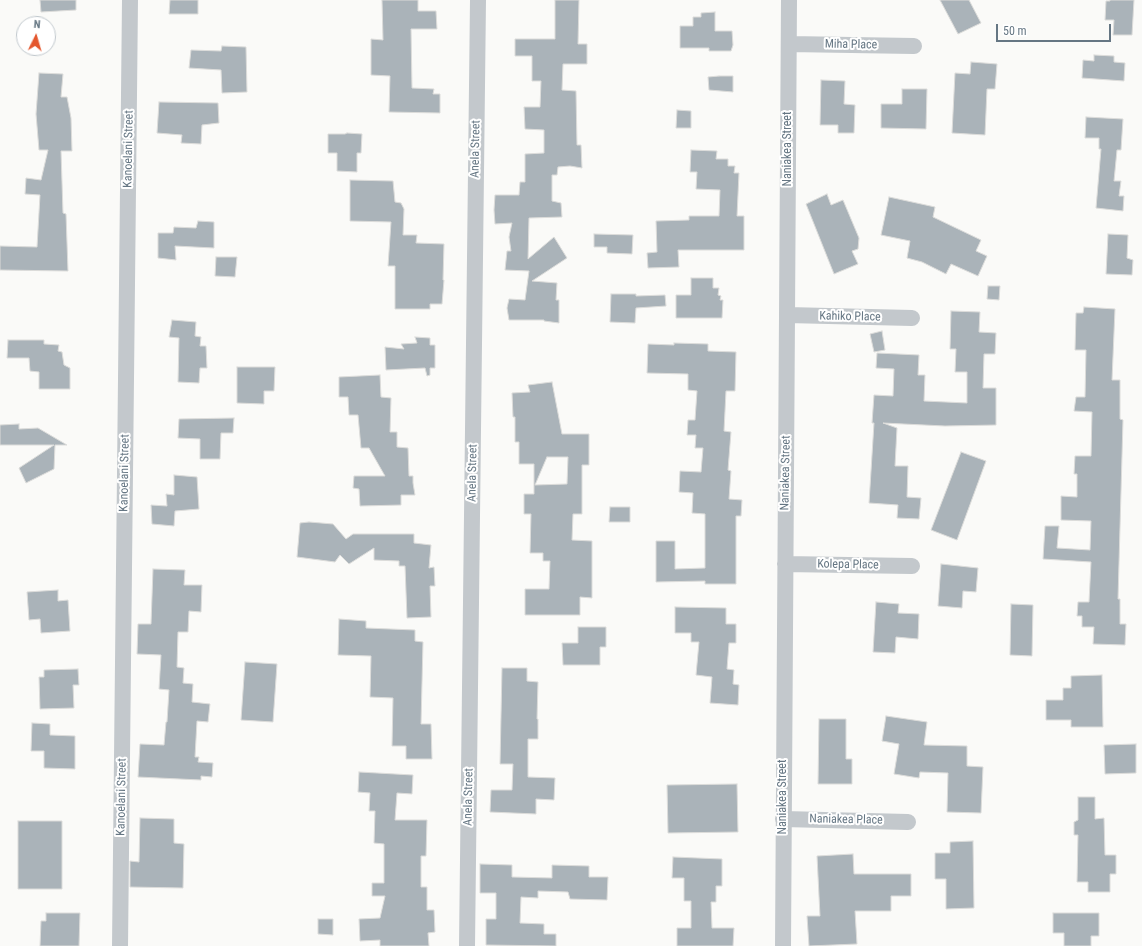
<!DOCTYPE html>
<html>
<head>
<meta charset="utf-8">
<style>
	body { margin:0 }
	#map { position:relative; width:1142px; height:946px; overflow:hidden; background:#fafaf8; font-family:"Roboto Condensed",sans-serif }
	canvas { display:block }
	.north { position:absolute; left:16px; top:16px; width:40px; height:40px; box-sizing:border-box; background:#fff; border:1px solid #c1c8cd; border-radius:50%; rotate:5deg; font-size:11px; font-weight:700; line-height:16px; text-align:center; color:#657683 }
	.north::after { content:''; display:block; margin:auto; width:14px; height:18px; background:#e4572e; clip-path:polygon(50% 0,100% 100%,50% 72%,0 100%) }
	.scale { position:absolute; left:996px; top:24px; width:115px; height:18px; box-sizing:border-box; border:2px solid #657683; border-top:0; padding-left:5px; font-size:12px; line-height:14px; white-space:nowrap; color:#657683; -webkit-text-stroke:3px #fff; paint-order:stroke }
</style>
</head>
<body>
<div id="map">
<canvas width="1142" height="946"></canvas>
<div class="north">N</div>
<div class="scale">50 m</div>
</div>
<script>
const c = document.querySelector('canvas').getContext('2d');
c.lineJoin = 'round';
function fill(path, color) { c.fillStyle = color; c.fill(path, 'evenodd'); }
const poly = rows => new Path2D(rows.map(r => 'M' + r).join(''));
function trace(path, color, width, dash) { c.strokeStyle = color; c.lineWidth = width; c.lineCap = dash ? 'butt' : 'round'; c.setLineDash(dash || []); c.stroke(path); }
function drawText(font, color, halo, rows, align = 'center') {
  c.font = font + ' "Roboto Condensed",sans-serif'; c.lineWidth = 4; c.setLineDash([]); c.textBaseline = 'middle'; c.strokeStyle = halo; c.fillStyle = color; for (const [text, x, y, turn = 0] of rows) {
    c.save(); c.translate(x, y); c.rotate((+turn || 0) * Math.PI / 180); c.textAlign = isNaN(turn) ? turn : align; if (halo) c.strokeText(text, 0, 0); c.fillText(text, 0, 0); c.restore();
  }
}
const building = poly([
	[40,0,76,0,76,10,41,12,40,0],
	[170,0,198,0,198,14,169,14,170,0],
	[382,0,418,0,418,11,436,11,437,29,411,29,412,88,434,89,433,94,440,94,440,113,389,112,390,76,371,75,371,39,383,40,382,0],
	[555,0,579,0,578,44,587,44,587,64,563,64,562,90,576,91,577,145,581,145,582,168,570,166,558,167,557,175,552,175,552,201,561,203,562,217,529,218,528,259,554,237,567,258,532,281,557,283,556,300,559,300,559,323,544,321,544,320,509,320,507,308,509,299,525,300,529,271,505,270,507,251,511,251,509,237,512,223,495,224,494,210,495,195,519,195,520,182,525,182,525,154,544,153,544,130,525,129,524,107,540,107,541,81,532,81,532,56,515,56,515,39,555,39,555,0],
	[940,0,969,0,981,23,958,34,940,0],
	[1110,0,1134,0,1132,35,1113,35,1114,20,1105,20,1106,1,1110,1,1110,0],
	[715,12,715,31,732,31,733,45,731,51,709,51,709,48,680,48,680,26,693,26,693,17,701,17,701,13,715,12],
	[222,46,246,47,247,92,222,93,221,70,189,68,191,50,221,51,222,46],
	[1094,55,1114,56,1114,62,1125,63,1124,81,1082,78,1083,60,1094,61,1094,55],
	[971,62,997,64,995,89,987,89,985,135,952,133,955,73,970,74,971,62],
	[39,73,63,74,61,97,67,97,71,118,72,151,61,151,63,213,66,214,68,271,0,270,0,246,37,247,40,195,25,194,26,178,41,180,48,150,39,150,36,114,39,73],
	[719,76,733,76,733,92,709,90,708,77,719,76],
	[821,80,845,81,844,104,855,105,854,133,838,133,838,125,820,125,821,80],
	[902,89,927,89,926,129,881,128,881,104,902,104,902,89],
	[159,102,218,103,219,123,202,125,201,144,181,143,182,135,157,133,159,102],
	[677,110,691,111,691,128,676,128,677,110],
	[1086,117,1123,119,1121,150,1117,150,1114,181,1121,181,1119,196,1124,196,1123,211,1096,208,1101,149,1099,149,1099,138,1085,138,1086,117],
	[347,133,362,134,361,153,357,153,357,172,337,171,337,153,328,153,328,134,345,134,347,133],
	[691,150,717,151,716,159,728,159,728,166,735,166,734,173,739,173,737,216,744,216,744,250,678,250,679,267,648,268,647,253,657,252,656,221,689,220,689,216,719,216,720,190,696,189,697,172,690,172,691,150],
	[350,180,393,181,395,202,401,203,404,209,403,235,417,235,416,243,444,244,443,280,444,280,442,304,430,304,430,309,395,309,395,266,388,266,391,222,350,221,350,180],
	[827,194,831,205,843,200,859,238,858,249,852,251,858,264,834,274,806,204,827,194],
	[889,197,935,207,933,217,981,240,976,251,987,256,978,276,951,264,946,274,922,262,907,258,910,241,881,235,889,197],
	[198,221,214,222,214,248,175,246,176,260,158,258,158,233,173,233,174,227,196,228,198,221],
	[594,234,633,235,632,254,607,253,607,247,594,247,594,234],
	[1108,234,1128,235,1127,258,1133,260,1132,275,1106,274,1108,234],
	[216,257,237,257,235,277,215,276,216,257],
	[691,278,713,278,713,288,719,288,718,295,721,296,720,300,723,300,722,318,676,318,676,295,691,295,691,278],
	[988,286,1000,286,999,300,987,299,988,286],
	[611,294,636,294,636,296,665,295,666,306,636,308,635,323,610,322,611,294],
	[1084,307,1115,309,1112,380,1120,380,1120,419,1123,420,1118,599,1120,599,1120,624,1126,624,1125,645,1093,644,1094,627,1082,627,1082,616,1077,616,1078,602,1089,602,1091,562,1043,559,1045,526,1059,526,1057,548,1090,550,1091,521,1061,520,1061,496,1077,497,1077,474,1074,474,1075,456,1091,456,1092,412,1074,411,1076,397,1085,397,1086,350,1075,350,1076,313,1083,313,1084,307],
	[951,311,980,312,979,332,996,333,995,354,984,354,983,388,996,388,996,425,945,426,883,423,897,428,895,466,908,466,907,497,921,498,919,519,897,518,898,505,869,503,874,423,872,423,874,395,893,396,894,369,876,368,877,353,919,355,918,375,925,375,924,401,967,403,967,372,955,372,956,349,950,349,951,311],
	[172,320,196,322,195,336,201,337,200,346,206,346,207,368,200,368,199,383,178,382,179,338,169,337,172,320],
	[882,331,885,350,874,352,870,334,882,331],
	[415,337,430,338,430,345,435,345,435,368,430,368,430,375,427,376,425,368,386,370,385,347,404,349,401,344,417,343,415,337],
	[8,340,44,340,44,344,59,345,58,351,62,352,64,365,70,368,70,389,39,389,39,372,30,371,29,358,7,358,8,340],
	[674,343,708,344,708,351,736,352,735,391,726,391,724,431,731,432,728,470,731,471,729,499,742,500,741,516,736,516,736,584,705,584,705,581,656,582,656,541,675,541,675,569,705,568,705,514,692,513,693,493,679,492,680,471,701,472,703,448,695,448,696,435,687,435,688,420,695,420,697,391,688,390,688,374,647,373,648,344,674,345,674,343],
	[237,367,275,367,274,391,264,391,264,404,237,403,237,367],
	[380,375,381,397,391,398,390,432,397,432,397,447,408,448,409,476,413,476,413,483,415,495,401,495,401,505,360,506,359,489,353,488,354,476,385,476,369,448,361,448,358,415,349,415,348,397,339,397,339,377,380,375],
	[552,382,562,434,589,434,589,465,582,465,582,514,573,514,572,540,592,541,592,598,580,597,580,615,525,615,525,589,549,589,550,561,543,561,543,553,530,553,531,514,524,514,524,494,534,494,534,464,519,464,519,442,515,442,515,417,513,417,512,393,530,392,528,385,552,382],
	[547,457,568,457,567,484,535,485,547,457],
	[234,418,233,433,221,433,220,459,200,459,200,439,178,438,179,419,234,418],
	[19,424,19,429,38,428,67,445,55,445,54,469,26,483,19,468,54,445,0,445,0,425,19,424],
	[961,452,986,461,957,540,931,530,961,452],
	[174,475,197,477,199,509,175,511,174,526,152,524,151,505,167,506,166,494,174,495,174,475],
	[610,507,630,507,630,522,609,522,610,507],
	[309,522,333,524,346,539,353,534,414,534,414,543,431,545,429,568,434,567,435,586,430,586,431,617,407,618,405,566,399,566,399,561,374,560,374,548,349,564,340,555,335,562,297,557,300,523,309,522],
	[941,564,978,568,976,592,963,591,962,608,938,606,941,564],
	[153,569,185,570,184,585,202,585,201,612,189,611,188,632,178,632,177,667,184,668,183,683,193,684,192,702,210,704,208,722,197,721,195,757,199,757,198,762,213,763,212,777,201,776,201,780,138,777,140,744,164,745,166,722,167,722,169,690,159,689,161,655,137,654,138,624,151,624,153,569],
	[58,590,58,601,68,600,70,631,41,633,40,619,29,620,27,592,58,590],
	[876,602,899,604,898,613,919,614,918,639,896,637,895,653,873,652,876,602],
	[1011,604,1033,605,1032,656,1010,655,1011,604],
	[675,607,726,608,726,624,736,624,736,643,729,643,727,669,734,670,733,684,739,685,738,705,710,703,712,677,696,675,699,642,691,642,691,633,675,633,675,607],
	[339,619,366,621,366,628,415,630,415,641,423,642,421,724,431,724,432,759,406,759,406,746,392,746,393,698,370,697,371,656,338,655,339,619],
	[578,627,606,627,606,647,600,647,600,665,563,665,562,643,578,643,578,627],
	[245,662,277,664,273,722,241,720,245,662],
	[502,668,527,668,527,681,538,682,537,719,538,719,538,739,528,739,528,777,555,778,554,800,536,799,536,814,490,812,491,790,512,790,513,764,500,764,502,668],
	[78,669,79,685,73,685,74,708,40,709,39,677,44,677,44,670,78,669],
	[1102,675,1103,727,1071,727,1071,720,1046,720,1046,700,1063,700,1063,688,1071,688,1071,676,1102,675],
	[886,716,927,722,924,745,967,746,967,766,983,767,981,813,947,812,948,773,920,772,919,778,894,774,899,744,882,741,886,716],
	[819,719,846,719,846,759,852,759,852,784,818,784,819,719],
	[32,723,50,724,50,735,75,736,75,769,44,768,44,751,31,751,32,723],
	[1136,744,1136,773,1105,774,1104,745,1136,744],
	[359,772,413,775,412,794,397,793,395,820,427,820,426,856,421,856,421,887,427,887,427,910,434,910,435,932,428,933,429,946,380,946,380,940,360,941,359,919,380,918,385,896,372,896,372,883,384,883,384,844,374,843,375,811,369,811,370,793,358,792,359,772],
	[737,784,738,832,668,833,667,785,737,784],
	[1078,797,1095,797,1095,819,1104,818,1105,855,1116,855,1116,874,1110,874,1110,892,1088,892,1088,882,1077,882,1078,835,1074,835,1074,822,1078,820,1078,797],
	[140,818,174,819,174,843,184,844,183,888,130,887,130,861,139,862,140,818],
	[18,821,62,821,62,889,18,889,18,821],
	[973,841,974,908,946,909,946,879,935,879,935,853,950,853,950,842,973,841],
	[853,854,854,874,911,874,911,896,891,896,891,911,855,911,857,944,809,946,807,916,820,916,817,856,853,854],
	[673,857,722,859,722,886,716,886,716,902,711,902,712,928,734,928,733,946,677,946,677,928,691,928,691,901,684,901,684,878,672,878,673,857],
	[480,864,512,865,512,877,552,878,552,865,589,866,589,877,608,877,607,900,570,899,568,892,538,891,538,898,521,897,520,923,544,924,544,934,556,934,556,946,486,945,486,919,496,919,496,893,480,893,480,864],
	[46,913,80,913,79,946,40,946,41,921,46,921,46,913],
	[1053,913,1099,913,1099,936,1091,936,1091,946,1064,946,1064,933,1053,933,1053,913],
	[318,919,333,919,333,935,318,934,318,919]
]);
fill(building, '#aab3b9');
trace(building, '#dcdcda', 1);
trace(poly([
	[789,44,914,46],
	[787,315,912,318],
	[785,564,912,566],
	[783,819,908,822],
	[120,946,130,0],
	[467,946,478,0],
	[783,946,789,0]
]), '#c3c8cc', 16);
drawText('12px', '#657683', '#fff', [
	["Miha Place",851,45,1],
	["Kanoelani Street",129,149,-89],
	["Anela Street",476,149,-89],
	["Naniakea Street",788,149,-90],
	["Kahiko Place",850,317,1],
	["Kanoelani Street",125,473,-89],
	["Anela Street",473,473,-89],
	["Naniakea Street",786,473,-89],
	["Kolepa Place",848,565,1],
	["Kanoelani Street",122,797,-89],
	["Anela Street",469,797,-89],
	["Naniakea Street",783,797,-90],
	["Naniakea Place",846,820,1]
]);
</script>
</body>
</html>
